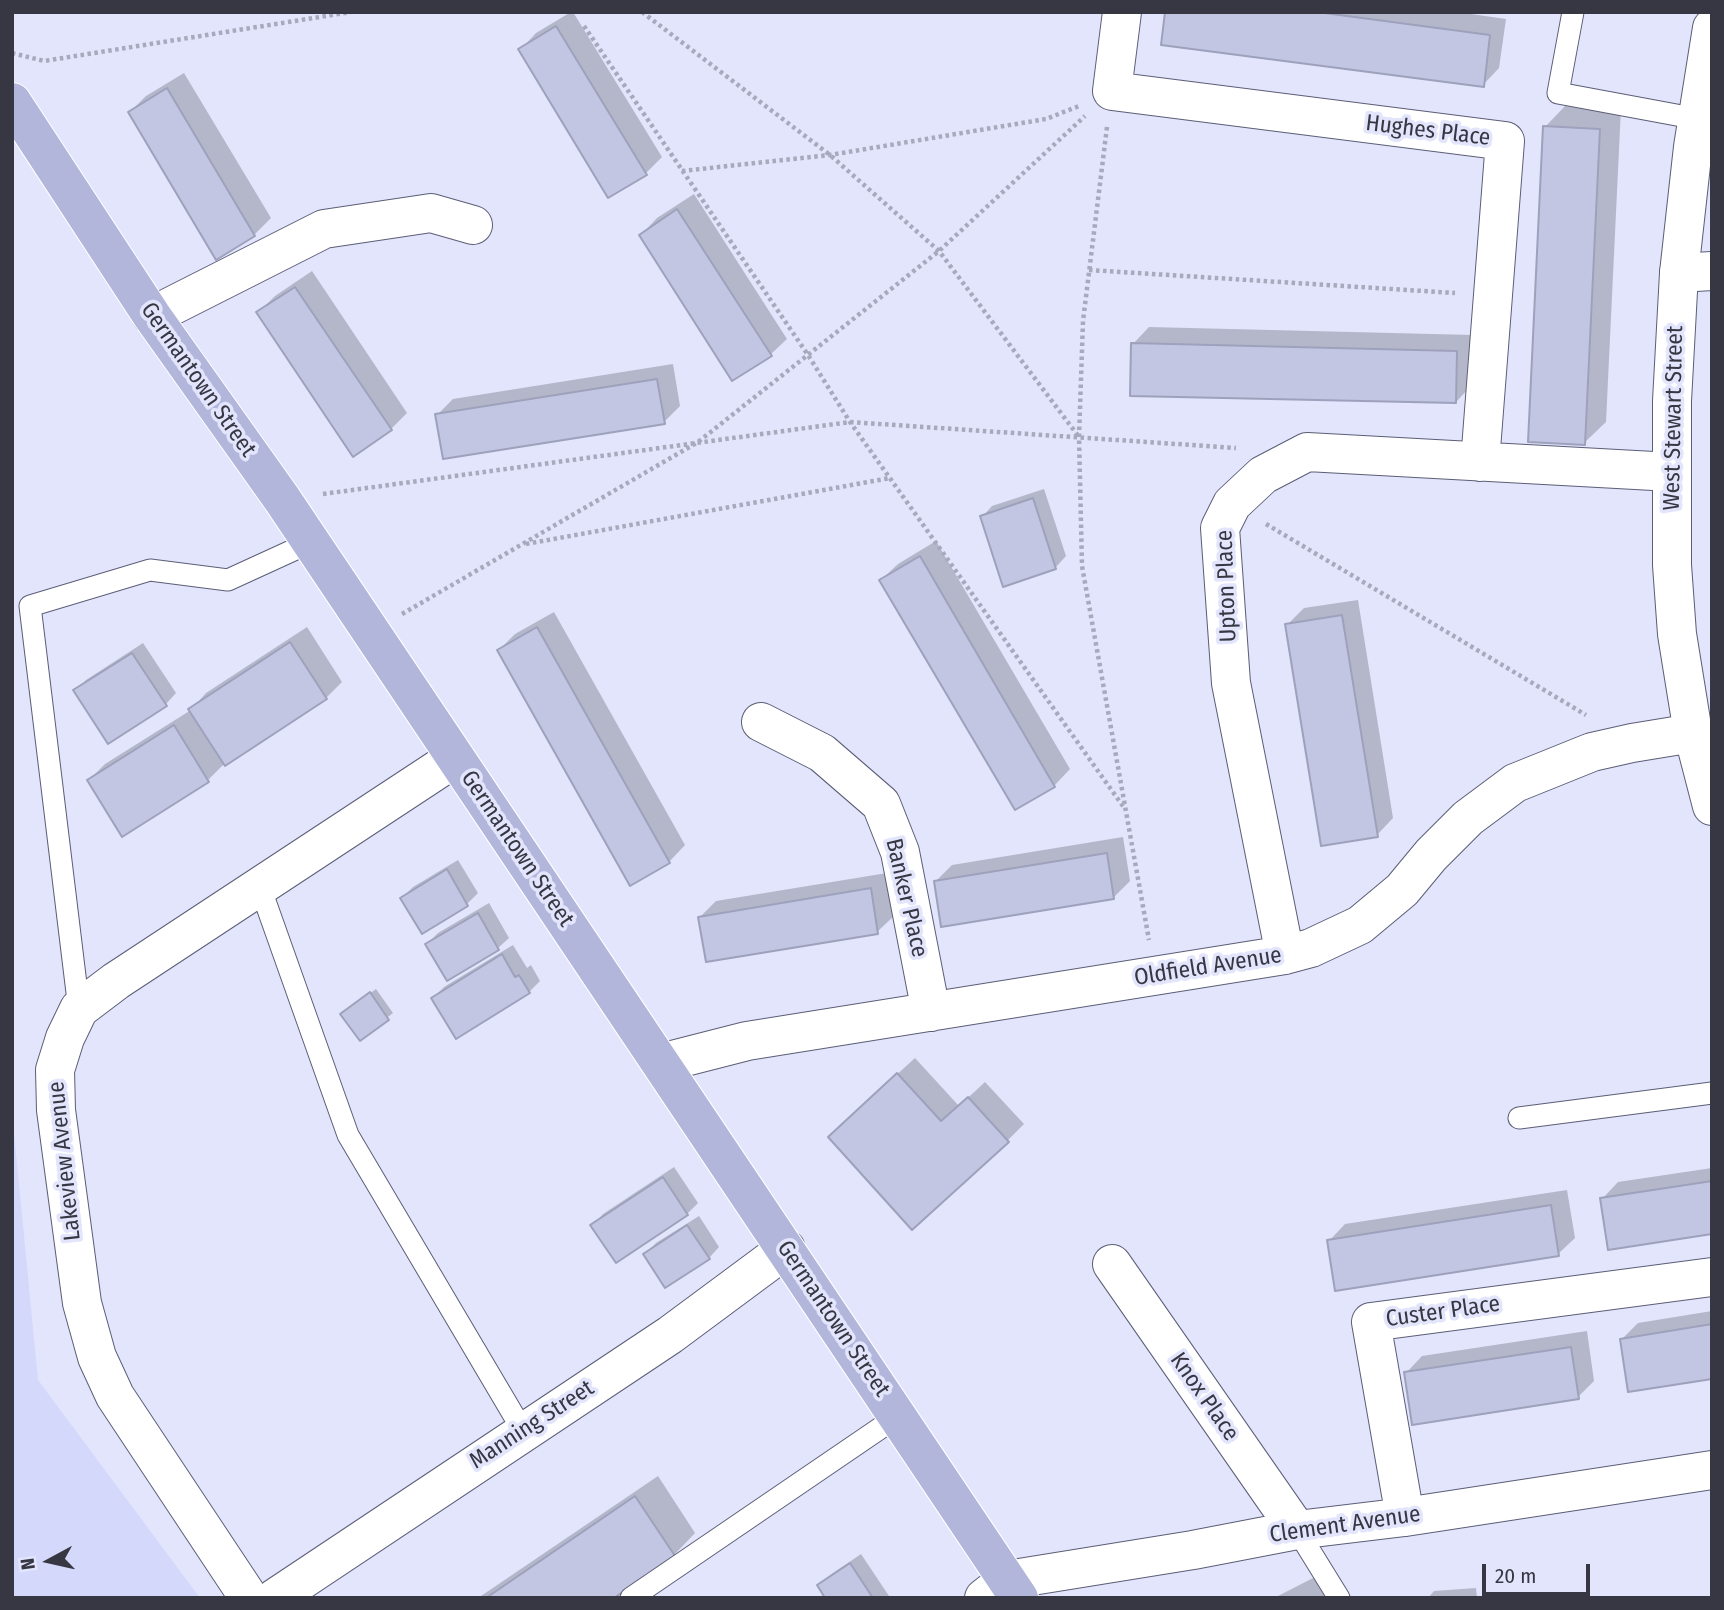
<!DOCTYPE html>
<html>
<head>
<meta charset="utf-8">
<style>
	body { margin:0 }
	#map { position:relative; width:1724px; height:1610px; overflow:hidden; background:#e2e5fc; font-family:"Fira Sans Condensed",sans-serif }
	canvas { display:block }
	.frame { position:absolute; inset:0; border:14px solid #363742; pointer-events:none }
	.north { position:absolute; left:14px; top:1526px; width:70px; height:70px; -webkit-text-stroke:5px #e2e5fc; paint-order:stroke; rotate:262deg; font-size:19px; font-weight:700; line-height:28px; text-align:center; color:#363742 }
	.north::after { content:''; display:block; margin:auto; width:24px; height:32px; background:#363742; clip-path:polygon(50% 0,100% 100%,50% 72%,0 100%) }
	.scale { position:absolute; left:1482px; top:1564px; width:108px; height:32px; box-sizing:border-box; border:4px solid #363742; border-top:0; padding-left:9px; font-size:21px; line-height:24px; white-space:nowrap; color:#363742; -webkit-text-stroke:5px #e2e5fc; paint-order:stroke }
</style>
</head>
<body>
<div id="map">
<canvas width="1724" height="1610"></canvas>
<div class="frame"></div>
<div class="north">N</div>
<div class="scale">20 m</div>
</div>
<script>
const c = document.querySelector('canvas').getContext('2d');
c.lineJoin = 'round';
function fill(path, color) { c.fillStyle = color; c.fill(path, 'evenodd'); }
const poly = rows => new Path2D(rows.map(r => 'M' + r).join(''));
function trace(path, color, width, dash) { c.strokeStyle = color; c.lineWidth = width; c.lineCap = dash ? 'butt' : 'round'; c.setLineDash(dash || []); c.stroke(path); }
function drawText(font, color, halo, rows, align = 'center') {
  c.font = font + ' "Fira Sans Condensed",sans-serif'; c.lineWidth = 7; c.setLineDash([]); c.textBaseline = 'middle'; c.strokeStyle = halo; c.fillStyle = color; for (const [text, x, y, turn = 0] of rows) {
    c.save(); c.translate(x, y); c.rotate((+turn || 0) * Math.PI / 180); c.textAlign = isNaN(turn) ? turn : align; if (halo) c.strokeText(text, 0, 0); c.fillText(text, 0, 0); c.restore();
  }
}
fill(poly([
	[12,1112,38,1380,200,1598,12,1598]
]), '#d4d8fb');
fill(poly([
	[571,12,573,12,662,157,646,173,520,50,536,33],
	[1167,12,1457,12,1506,19,1499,68,1483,85],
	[184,73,271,218,254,235,217,258,130,112,146,96],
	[1566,105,1621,108,1606,422,1584,443,1545,127],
	[694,194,787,339,770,355,641,235,657,218],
	[312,271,407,413,391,429,259,312,275,296],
	[1149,327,1473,335,1472,385,1456,402,1133,344],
	[673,364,680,406,664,422,437,415,453,399],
	[1044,489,1066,556,1056,567,1004,584,982,517,992,506],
	[936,541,1070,769,1054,786,881,580,898,564],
	[1358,600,1393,818,1377,835,1287,625,1304,608],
	[554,612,685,845,669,862,499,650,515,634],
	[307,627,342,682,326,698,225,763,208,780,122,834,89,780,105,764,191,710,206,693],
	[143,643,176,693,166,704,76,691,86,680],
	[1123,837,1130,881,1114,897,936,881,952,865],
	[458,860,478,893,467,904,422,931,402,898,413,887],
	[887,873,894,916,877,932,700,917,716,901],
	[489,903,509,938,498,948,447,978,427,944,438,933],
	[513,945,527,968,531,965,540,981,529,992,457,1037,433,998,444,987],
	[376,989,393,1013,360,1038,348,1009],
	[915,1058,959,1106,985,1082,1024,1124,1007,1141,846,1121],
	[674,1167,698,1203,687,1214,593,1225,603,1214],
	[1712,1168,1712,1232,1602,1199,1618,1182],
	[1567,1190,1575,1238,1558,1254,1329,1241,1345,1224],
	[699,1216,719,1247,709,1258,645,1254,656,1243],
	[1712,1311,1712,1377,1622,1339,1638,1323],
	[1587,1331,1594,1381,1578,1397,1406,1373,1422,1356],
	[658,1476,695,1533,674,1555,611,1598,478,1598],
	[861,1554,889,1596,887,1598,828,1598,819,1585,830,1575],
	[1315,1577,1326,1598,1274,1598],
	[1476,1588,1477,1598,1428,1598,1434,1591]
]), '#0003');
const building = poly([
	[1165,12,1317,12,1490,35,1484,87,1161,45,1165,12],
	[556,26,647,175,608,198,518,49,556,26],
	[167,88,255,236,216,260,128,112,167,88],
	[1543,126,1600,129,1585,445,1528,442,1543,126],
	[677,209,772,356,732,381,639,235,677,209],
	[295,287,392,430,353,457,256,312,295,287],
	[1131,343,1457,351,1456,403,1130,396,1131,343],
	[657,379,665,424,443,459,435,414,657,379],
	[1033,498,1056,569,1003,587,980,516,1033,498],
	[920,556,1055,787,1015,810,879,580,920,556],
	[1342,615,1378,837,1321,846,1285,624,1342,615],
	[537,627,670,863,630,886,497,650,537,627],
	[290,642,327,699,225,766,188,709,290,642],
	[132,653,167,706,108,744,73,690,132,653],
	[174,725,209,782,122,837,87,780,174,725],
	[1107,853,1114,899,941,927,934,881,1107,853],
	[447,869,468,906,422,934,400,898,447,869],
	[871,888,878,934,706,962,698,917,871,888],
	[478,913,499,950,447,981,425,944,478,913],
	[502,954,515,977,519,975,530,993,456,1039,431,998,502,954],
	[370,992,389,1020,360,1041,340,1014,370,992],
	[897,1073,941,1121,968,1097,1009,1142,912,1230,828,1137,897,1073],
	[663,1177,688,1215,616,1263,590,1225,663,1177],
	[1712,1181,1712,1234,1608,1250,1600,1198,1712,1181],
	[1551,1205,1559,1256,1335,1291,1327,1240,1551,1205],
	[687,1225,710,1259,665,1288,643,1254,687,1225],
	[1712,1324,1712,1379,1628,1392,1620,1339,1712,1324],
	[1571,1347,1579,1399,1412,1425,1404,1372,1571,1347],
	[635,1496,675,1556,614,1598,486,1598,635,1496],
	[850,1563,873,1598,825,1598,817,1585,850,1563]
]);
fill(building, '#c3c6e2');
trace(building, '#9ea1bb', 2);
const service = poly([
	[1573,12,1558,93,1698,119],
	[260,887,348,1135,523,1431],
	[79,1009,30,606,150,570,228,580,311,542],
	[1519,1118,1712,1093],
	[1297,1530,1339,1598],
	[631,1598,898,1416]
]);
const minor = poly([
	[1122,12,1112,91,1505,141,1480,462],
	[1679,273,1712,271],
	[152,316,324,229,431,213,473,225],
	[761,722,822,753,881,804,900,852,931,1012],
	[1285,955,1231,683,1220,528,1232,504,1263,475,1307,452,1672,472],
	[661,1063,747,1041,1285,955,1311,948,1360,925,1402,890,1431,855,1468,818,1515,783,1592,752,1632,743,1693,733],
	[1112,1264,1297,1530],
	[1405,1517,1371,1322,1712,1277],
	[275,1598,670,1335,786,1249],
	[984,1598,1007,1580,1193,1550,1297,1530,1405,1517,1712,1470]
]);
const tertiary = poly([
	[1712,28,1693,147,1679,273,1672,401,1672,565,1677,634,1693,733,1712,806],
	[249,1598,115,1396,97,1357,82,1303,56,1110,55,1070,65,1038,79,1009,116,981,455,758]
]);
const primary = poly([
	[12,102,152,316,282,499,1019,1598]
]);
trace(service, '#5b5e76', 23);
trace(minor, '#5b5e76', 40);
trace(tertiary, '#5b5e76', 40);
trace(primary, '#fff', 40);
trace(poly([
	[642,12,830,155,939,251,1079,437],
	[584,26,808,355,850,422,1125,809],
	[12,53,44,61,351,12],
	[1107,127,1083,321,1079,437,1082,566,1149,940],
	[682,171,830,155,1046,119,1079,106],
	[1089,270,1455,293],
	[323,494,850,422,1236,448],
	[1266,524,1586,715],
	[526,544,890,478],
	[402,614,698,442,939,251,1085,116]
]), '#a7a9bc', 4.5, [3.5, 3.5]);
trace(service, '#fff', 21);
trace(minor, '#fff', 38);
trace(tertiary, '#fff', 38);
trace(primary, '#b3b6db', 38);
drawText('23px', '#363742', '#e2e5fc', [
	["Hughes Place",1428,131,7],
	["Germantown Street",198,380,55],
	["West Stewart Street",1674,418,-89],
	["Upton Place",1227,586,-92],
	["Germantown Street",517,849,56],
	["Banker Place",906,898,77],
	["Oldfield Avenue",1208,967,-9],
	["Lakeview Avenue",65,1161,-96],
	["Custer Place",1443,1312,-8],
	["Germantown Street",833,1319,56],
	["Knox Place",1204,1397,55],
	["Manning Street",532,1425,-33],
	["Clement Avenue",1345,1525,-8]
]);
</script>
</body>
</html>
